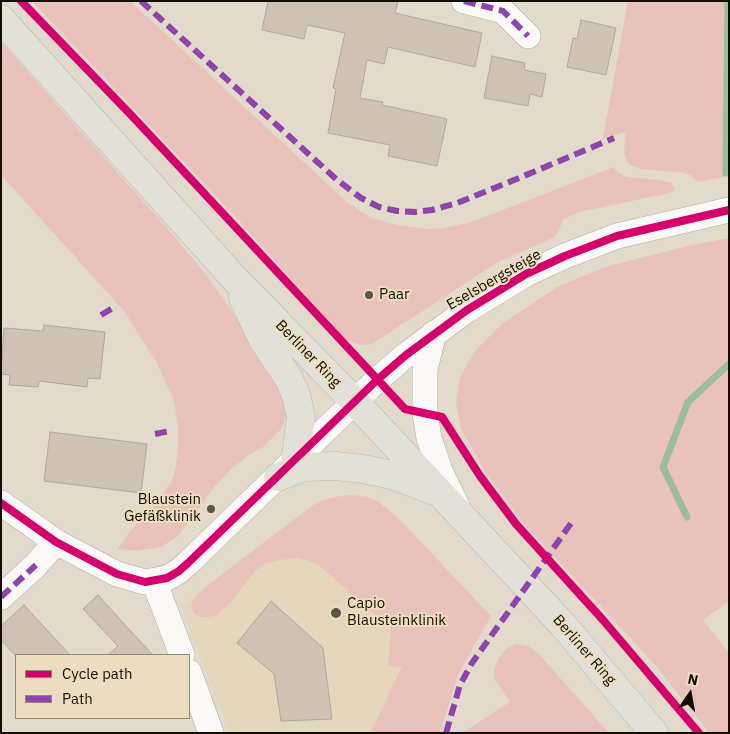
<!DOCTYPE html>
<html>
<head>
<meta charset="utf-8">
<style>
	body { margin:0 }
	#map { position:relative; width:730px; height:734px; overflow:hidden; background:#e2daca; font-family:"IBM Plex Sans",sans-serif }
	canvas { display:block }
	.frame { position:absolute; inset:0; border:2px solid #130e05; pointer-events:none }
	.legend { position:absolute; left:15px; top:654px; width:175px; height:65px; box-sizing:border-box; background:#edddc0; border:1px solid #968a75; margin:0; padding:6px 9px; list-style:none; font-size:15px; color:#130e05 }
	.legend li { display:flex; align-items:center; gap:10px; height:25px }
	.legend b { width:25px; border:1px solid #968a75 }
	.north { position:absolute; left:665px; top:669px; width:50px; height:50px; -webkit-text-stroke:4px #edddc0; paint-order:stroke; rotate:12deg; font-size:14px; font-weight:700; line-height:20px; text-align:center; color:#130e05 }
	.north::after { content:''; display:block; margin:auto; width:18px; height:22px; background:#130e05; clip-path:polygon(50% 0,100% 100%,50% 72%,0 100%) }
</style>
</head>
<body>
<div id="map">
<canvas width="730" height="734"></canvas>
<div class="frame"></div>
<ul class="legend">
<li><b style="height:6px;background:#d6006c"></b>Cycle path</li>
<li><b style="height:6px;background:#8e44ad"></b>Path</li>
</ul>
<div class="north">N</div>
</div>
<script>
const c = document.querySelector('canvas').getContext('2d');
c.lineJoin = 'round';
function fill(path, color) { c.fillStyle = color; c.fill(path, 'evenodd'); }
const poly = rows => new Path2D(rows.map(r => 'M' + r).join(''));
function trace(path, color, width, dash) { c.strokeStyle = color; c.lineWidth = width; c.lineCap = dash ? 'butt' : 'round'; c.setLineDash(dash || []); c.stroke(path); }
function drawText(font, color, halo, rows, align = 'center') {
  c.font = font + ' "IBM Plex Sans",sans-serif'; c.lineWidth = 4; c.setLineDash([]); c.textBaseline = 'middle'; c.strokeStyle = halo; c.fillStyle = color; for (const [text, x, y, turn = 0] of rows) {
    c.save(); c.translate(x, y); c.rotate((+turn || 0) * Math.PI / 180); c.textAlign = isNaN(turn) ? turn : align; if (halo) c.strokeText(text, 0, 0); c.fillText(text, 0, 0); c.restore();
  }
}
fill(poly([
	[352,495,368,497,379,502,400,520,491,616,402,667,370,733,230,733,185,617,184,604,187,600,312,506,320,501,334,497]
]), '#e5d7bc');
fill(poly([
	[32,1,130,1,348,203,372,218,396,225,431,229,443,228,469,223,614,167,618,172,626,177,661,180,671,183,675,190,670,193,579,212,564,219,555,237,498,262,372,344,365,345,358,344,346,340,233,214],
	[628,1,729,1,729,176,698,182,690,175,684,173,641,169,629,164,625,158,624,150,626,132,603,138],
	[1,42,174,236,204,272,271,367,284,392,287,413,282,428,263,447,249,455,231,469,211,491,178,536,161,547,137,551,118,549,130,531,157,503,171,482,175,470,178,453,178,425,174,401,157,363,124,311,1,175],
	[729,238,729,601,703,620,729,653,729,733,709,733,656,666,526,526,484,470,461,429,456,403,460,377,475,351,503,323,557,287,605,267,688,246],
	[352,495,368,497,379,502,400,520,491,616,458,675,440,733,370,733,402,667,388,665,391,629,320,566,310,561,297,558,280,560,264,564,254,572,231,602,217,615,209,617,201,617,194,613,191,607,193,600,199,593,221,575,312,506,320,501,334,497],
	[516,644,528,646,538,653,609,733,462,733,510,702,495,680,494,669,498,659,506,649]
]), '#eac2bc');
trace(poly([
	[726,173,728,1],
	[687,517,663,467,688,402,729,364]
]), '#9abe9b', 7);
const building = poly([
	[268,1,398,1,395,13,482,33,475,67,388,47,384,64,367,60,360,98,383,102,382,105,447,119,437,166,388,156,390,145,328,133,336,89,333,88,345,33,307,25,304,39,262,30,268,1],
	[581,20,616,28,606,75,567,67,573,38,577,39,581,20],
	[492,56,525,63,524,70,546,74,542,97,530,94,528,106,484,98,492,56],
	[44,325,105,332,100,379,88,378,87,387,39,381,38,387,9,385,10,375,1,374,4,328,43,331,44,325],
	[50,432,147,444,141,493,44,481,50,432],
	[98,595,125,625,153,655,108,655,118,646,83,609,98,595],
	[271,601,323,648,332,719,281,721,274,674,237,643,271,601],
	[24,605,70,655,15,655,1,640,1,626,24,605]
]);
fill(building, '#cfc1b3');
trace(building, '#b0a79d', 1);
const minor = poly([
	[464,1,503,11,528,36],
	[434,333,425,369,425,413,429,438,440,471,457,506],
	[1,503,56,542,117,574,145,582,167,578,179,571,188,563,377,380,406,355,467,310,526,274,565,256,617,236,729,210],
	[154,581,182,655],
	[1,597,36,565,56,542],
	[189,672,211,733]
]);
const major = poly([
	[1,19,234,278,355,402,564,626,654,733],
	[243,298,263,340,289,379,296,395,301,417,296,457],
	[278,477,304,467,336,466,363,469,392,475,434,491]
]);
trace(minor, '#b2ac9f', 26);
trace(major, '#bcb8b1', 29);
trace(minor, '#fbf9f7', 25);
trace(major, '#e1e1d7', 28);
trace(poly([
	[141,1,336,179,361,198,379,207,397,211,415,212,432,210,457,203,507,183,614,138],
	[464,1,503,11,528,36],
	[101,315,113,308],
	[155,434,170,431],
	[1,597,36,565],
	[446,733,460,685,472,663,572,522]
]), '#8e44ad', 6, [12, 6]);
trace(poly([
	[21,1,133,117,405,409,442,417,480,476,516,524,603,620,699,733],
	[1,503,56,542,117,574,145,582,167,578,179,571,188,563,377,380,406,355,467,310,526,274,565,256,617,236,729,210]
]), '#d6006c', 8);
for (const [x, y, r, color] of [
	[369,295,5,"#5b554a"],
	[211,509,5,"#5b554a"],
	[336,613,6,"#5b554a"]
]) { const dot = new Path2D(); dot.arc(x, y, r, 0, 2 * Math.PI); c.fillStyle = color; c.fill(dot); trace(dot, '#edddc0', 2); }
drawText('15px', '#130e05', '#edddc0', [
	["Eselsbergsteige",494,280,-30],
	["Berliner Ring",308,354,46],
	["Berliner Ring",584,650,49]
]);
drawText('15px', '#130e05', '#edddc0', [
	["Paar",379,295],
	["Blaustein",201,500,"right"],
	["Gefäßklinik",201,517,"right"],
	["Capio",347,604],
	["Blausteinklinik",347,621]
], 'left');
</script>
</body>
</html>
